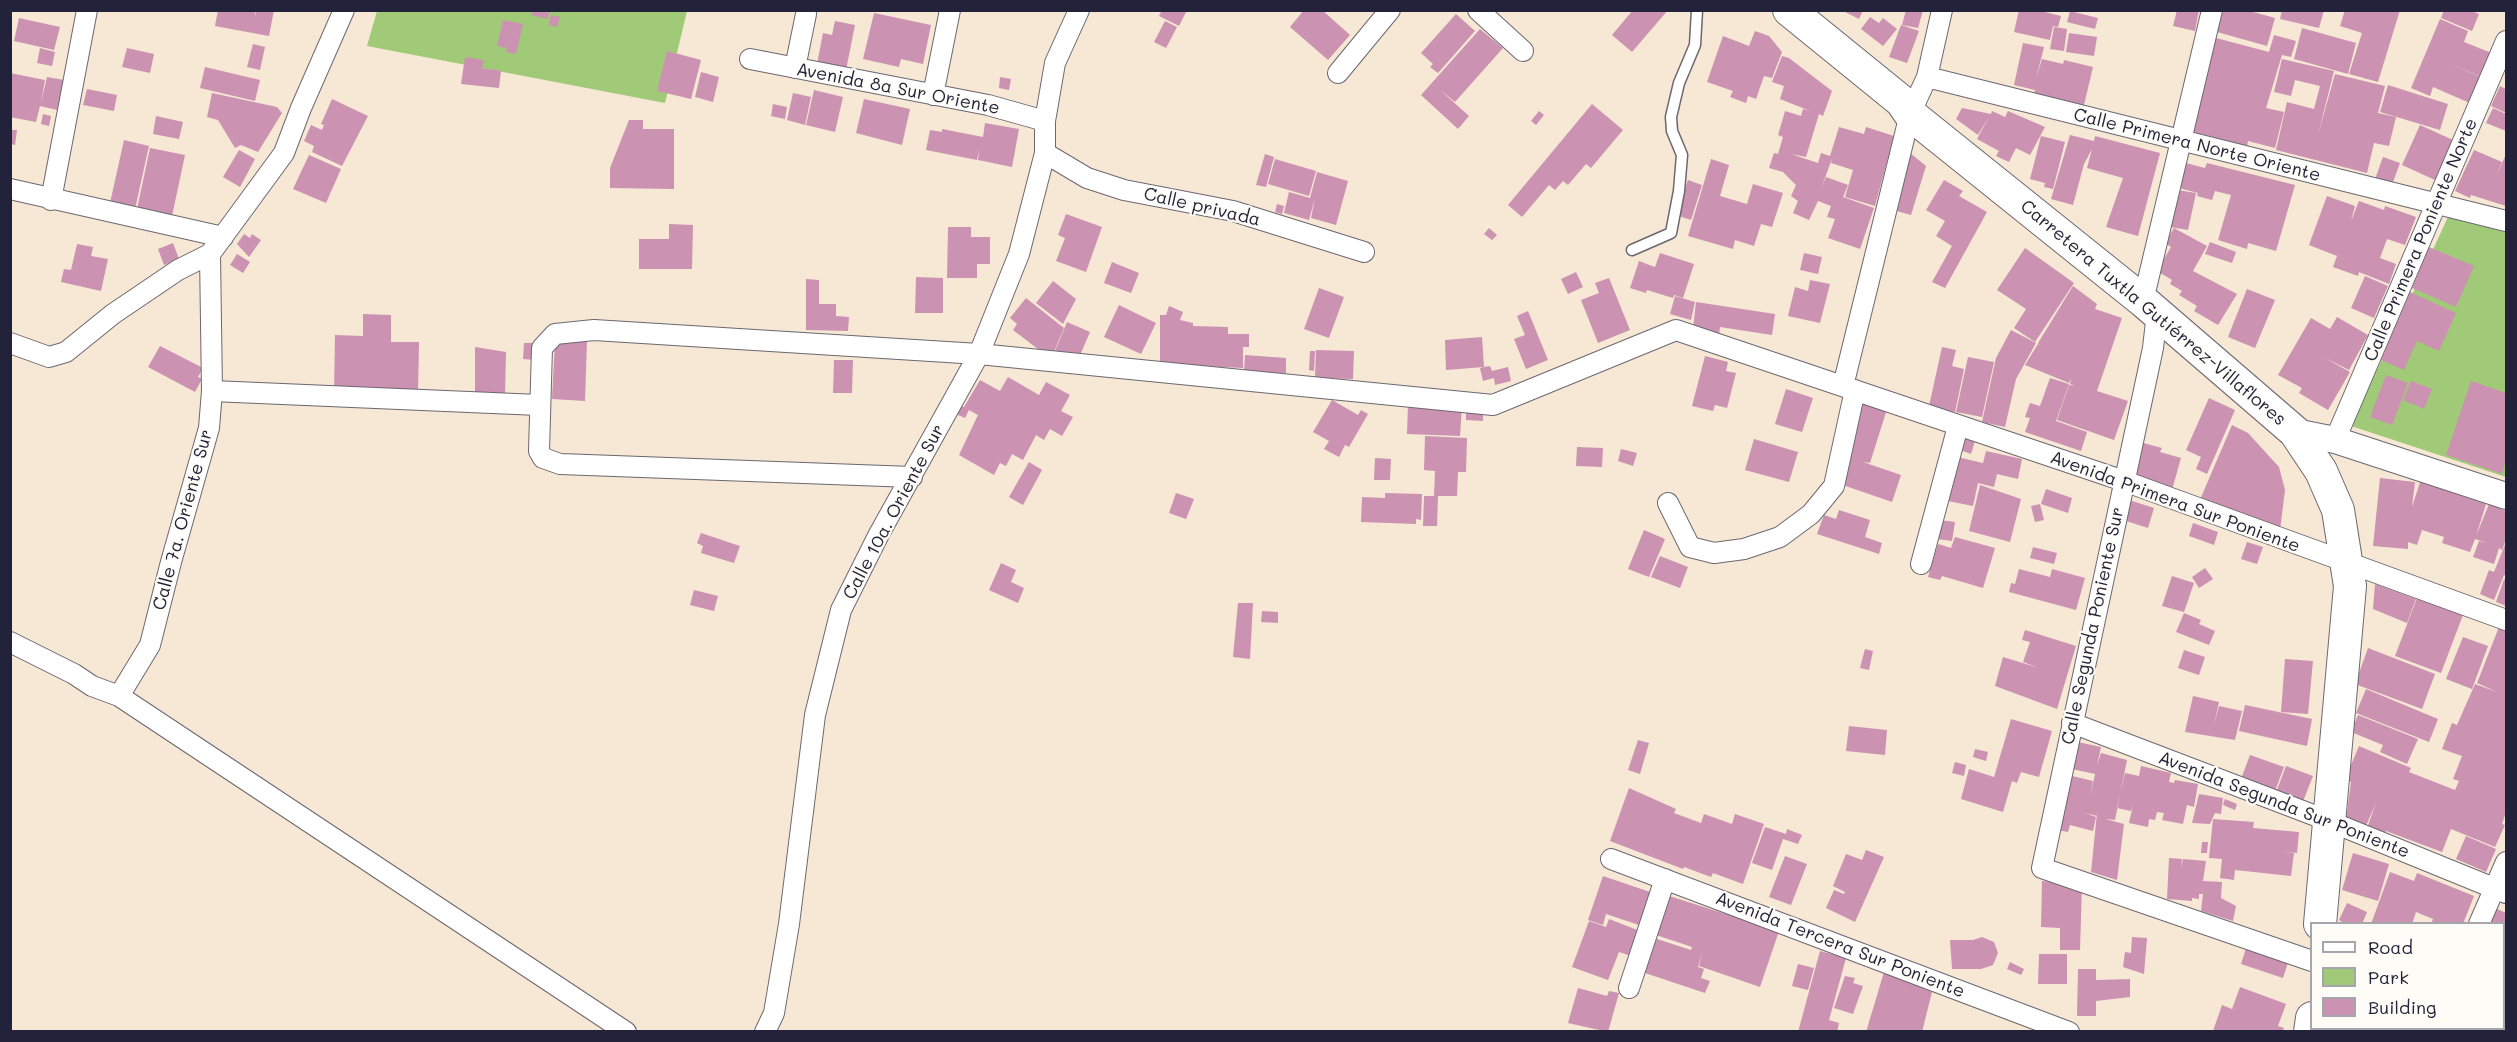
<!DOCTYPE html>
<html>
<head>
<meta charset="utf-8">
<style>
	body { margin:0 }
	#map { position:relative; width:2517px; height:1042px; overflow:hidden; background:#f6e8d4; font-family:Mali,sans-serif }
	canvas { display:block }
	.frame { position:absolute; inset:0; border:12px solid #22223b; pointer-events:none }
	.legend { position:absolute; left:2310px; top:922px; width:195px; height:108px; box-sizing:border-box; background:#fdfcf7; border:2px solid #a5a5ac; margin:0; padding:8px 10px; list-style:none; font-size:18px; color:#22223b }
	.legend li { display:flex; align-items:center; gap:12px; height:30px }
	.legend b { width:30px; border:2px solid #a5a5ac }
</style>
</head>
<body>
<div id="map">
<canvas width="2517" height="1042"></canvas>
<div class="frame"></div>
<ul class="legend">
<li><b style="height:8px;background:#fff"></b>Road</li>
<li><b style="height:16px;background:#a0ca77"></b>Park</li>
<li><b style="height:16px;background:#cc92b2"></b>Building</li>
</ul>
</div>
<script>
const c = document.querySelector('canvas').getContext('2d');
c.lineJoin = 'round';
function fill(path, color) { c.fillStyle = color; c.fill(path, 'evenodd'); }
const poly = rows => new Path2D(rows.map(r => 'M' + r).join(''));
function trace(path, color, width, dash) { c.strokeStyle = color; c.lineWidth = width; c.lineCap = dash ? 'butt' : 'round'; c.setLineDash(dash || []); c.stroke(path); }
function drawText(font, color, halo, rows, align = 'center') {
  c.font = font + ' Mali,sans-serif'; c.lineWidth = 4.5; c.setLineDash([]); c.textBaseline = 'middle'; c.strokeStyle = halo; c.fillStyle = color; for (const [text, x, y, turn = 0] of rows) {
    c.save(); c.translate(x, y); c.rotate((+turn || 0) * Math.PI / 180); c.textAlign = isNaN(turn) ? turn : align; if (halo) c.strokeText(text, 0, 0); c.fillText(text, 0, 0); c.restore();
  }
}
fill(poly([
	[377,11,687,11,665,103,367,46],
	[2448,217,2506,232,2506,477,2351,426]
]), '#a0ca77');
fill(poly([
	[218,10,255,10,255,17,256,10,274,10,269,36,215,26],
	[533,10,550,10,548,19,531,15],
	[1162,10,1187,10,1179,26,1159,16],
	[1304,10,1322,10,1350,35,1328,60,1290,27],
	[1633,10,1668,10,1632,52,1612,35],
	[1841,10,1863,10,1859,19],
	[1906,10,1923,10,1918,28,1902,25],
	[2019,10,2037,10,2061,16,2058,27,2053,26,2050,40,2014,32],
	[2177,10,2199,10,2195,31,2173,26],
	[2223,10,2246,10,2275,18,2267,46,2217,32],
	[2282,10,2324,10,2319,28,2280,19],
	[2345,10,2400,10,2378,82,2349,74,2362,33,2340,26],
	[2444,10,2469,10,2479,14,2472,31,2441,18],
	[2070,11,2098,18,2095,29,2067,22],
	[874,13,931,25,923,64,901,59,899,67,863,59],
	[1456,14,1475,31,1438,73,1430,67,1433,64,1421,53],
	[551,15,560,17,557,27,549,25],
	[1870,17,1879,23,1883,18,1897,29,1883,46,1861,29],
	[19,18,60,27,54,50,14,41],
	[2440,19,2468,31,2464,42,2494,54,2484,78,2448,63,2483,78,2472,104,2433,87,2430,96,2411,88],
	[503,20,523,24,516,54,506,52,507,48,497,46],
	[835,21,855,25,846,70,817,64,823,33,832,35],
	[1165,21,1177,27,1166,48,1154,42],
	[1901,25,1919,31,1907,63,1889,57],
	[2054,27,2067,29,2064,51,2050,49],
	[2302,28,2356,43,2348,74,2294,59],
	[1480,29,1503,48,1455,102,1439,89,1469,116,1458,129,1421,95],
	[1755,31,1769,36,1782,52,1772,78,1764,76,1756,99,1748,96,1746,103,1730,97,1733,91,1707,82,1723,36,1749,46],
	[2069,33,2097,37,2094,56,2066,52],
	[2274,35,2296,41,2291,57,2282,55,2266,108,2284,112,2275,148,2248,141,2247,146,2190,131,2216,38,2269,52],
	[2023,43,2044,47,2036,79,2042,59,2063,64,2064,60,2093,67,2083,109,2054,102,2055,99,2034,94,2035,90,2014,85],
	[253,44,265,47,260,70,247,67],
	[40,48,55,52,52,66,37,63],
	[127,48,154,54,150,73,122,67],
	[667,51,701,60,691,99,657,91],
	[1782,56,1789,58,1832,91,1823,116,1819,114,1806,157,1791,154,1818,163,1821,153,1830,156,1839,127,1864,134,1866,127,1894,136,1875,206,1845,197,1853,170,1831,163,1833,156,1821,189,1826,177,1848,185,1843,197,1874,208,1860,249,1828,238,1835,219,1827,217,1831,206,1818,201,1809,220,1793,213,1798,201,1791,196,1796,185,1783,172,1769,168,1774,153,1778,154,1783,137,1778,135,1785,111,1801,116,1803,109,1810,111,1780,99,1784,86,1772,82],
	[465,57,484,60,482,68,501,71,499,88,461,84],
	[2282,59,2334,71,2318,135,2335,74,2385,86,2378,113,2396,117,2389,146,2374,143,2367,173,2276,150,2287,102,2314,109,2320,86,2295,80,2291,96,2274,92],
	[205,67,260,80,255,101,200,88],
	[701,72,719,77,713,102,695,97],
	[10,73,45,80,41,103,47,77,64,80,57,110,40,106,36,122,10,117],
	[1000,77,1011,79,1009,90,999,88],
	[2388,85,2448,104,2440,130,2380,112],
	[2500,86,2506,89,2506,113,2491,106],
	[87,89,117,95,114,111,83,105],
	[814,90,843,97,835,132,806,125],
	[212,93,277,107,282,113,258,152,241,145,235,148,218,120,207,117],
	[793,93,811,97,805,125,787,120],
	[332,99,368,116,342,166,312,152,314,146,304,141,311,125,322,130,324,125,321,124],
	[864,99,910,109,902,145,856,133],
	[773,104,787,107,785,119,771,116],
	[1592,104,1623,130,1591,168,1586,164,1568,185,1563,181,1555,190,1549,185,1522,217,1508,205],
	[1962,108,1991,114,1992,111,2005,117,2008,111,2045,127,2030,155,2016,148,2009,162,1996,156,1999,151,1977,139,1989,117,1978,135,1956,119],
	[2493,108,2506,114,2506,131,2486,123],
	[1539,111,1544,115,1536,125,1531,121],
	[43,114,51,116,49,126,41,124],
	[156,116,183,122,179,139,153,134],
	[629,120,643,120,643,129,674,129,674,189,610,188,610,168],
	[985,123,1019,129,1012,167,978,160,979,150,977,160,926,150,930,130,942,132,942,129,983,137],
	[2420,125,2453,140,2435,180,2402,165],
	[10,130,17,130,15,145,10,144],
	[2070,135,2094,141,2095,136,2160,153,2138,236,2106,227,2123,178,2087,168,2092,149,2084,164,2073,205,2051,199],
	[2041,136,2065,142,2053,189,2044,187,2045,183,2030,179],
	[124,140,149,146,135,209,110,203],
	[150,148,185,155,172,216,137,209],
	[239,150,255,159,240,187,223,177],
	[2474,150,2502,162,2496,177,2506,154,2506,206,2471,195,2470,198,2455,191],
	[1910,153,1926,166,1911,215,1893,210],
	[1265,154,1274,157,1266,187,1256,185],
	[309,155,341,169,326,203,293,189],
	[2383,157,2400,163,2392,185,2375,179],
	[1275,159,1316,171,1309,196,1268,184],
	[1711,159,1729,165,1720,196,1747,204,1753,184,1783,193,1772,227,1761,224,1754,246,1735,240,1733,249,1688,236],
	[2182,162,2205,168,2207,163,2295,185,2276,251,2248,243,2247,249,2218,240,2231,195,2215,191,2212,200,2197,196,2198,193,2175,187],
	[1317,172,1348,181,1336,225,1311,218,1315,198,1309,220,1284,213,1289,192,1310,198],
	[1688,180,1702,185,1691,220,1676,215],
	[1944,180,1963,191,1959,196,1987,212,1945,288,1932,282,1952,246,1936,236,1945,221,1926,210],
	[2178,190,2196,193,2188,230,2170,227],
	[2327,196,2355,206,2351,221,2359,201,2384,210,2385,206,2416,217,2405,245,2387,239,2380,258,2396,264,2389,284,2359,272,2358,276,2333,267,2337,256,2309,245],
	[1277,204,1284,206,1282,214,1275,212],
	[1066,214,1102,227,1086,272,1056,261,1065,238,1058,235],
	[669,224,693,225,692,269,639,269,639,239,669,239],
	[948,227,971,227,971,237,990,237,990,264,977,264,977,278,947,278],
	[1489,228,1497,235,1492,240,1484,234],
	[2174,228,2207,246,2193,271,2237,294,2218,325,2194,311,2197,306,2179,295,2182,291,2170,284,2172,280,2157,271,2171,247,2165,243],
	[244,234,250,238,252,234,261,240,249,257,237,244],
	[2210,242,2236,252,2232,263,2205,254],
	[173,243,179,259,164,265,158,249],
	[77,244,93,247,91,256,108,259,101,291,61,282,64,269,71,270],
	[2429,247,2474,266,2456,307,2412,288],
	[2025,248,2074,283,2035,342,2014,328,2026,309,1997,290],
	[1660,253,1694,264,1683,298,1674,295,1673,298,1647,290,1646,293,1630,288,1639,261,1655,267],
	[1804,253,1822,257,1818,274,1800,270],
	[237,254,250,262,243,273,230,265],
	[1112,262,1139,273,1131,293,1104,283],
	[1576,272,1583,287,1568,294,1561,279],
	[2365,276,2388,286,2374,318,2351,308],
	[916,277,943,278,943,313,915,313],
	[1609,278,1630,330,1598,343,1581,300,1599,293,1595,283],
	[806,279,819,280,819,304,836,304,836,316,849,317,848,331,806,330],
	[1810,280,1830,284,1820,323,1788,316,1795,287,1808,291],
	[1053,281,1076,299,1063,324,1036,303],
	[2073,286,2097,304,2095,309,2122,318,2097,391,2128,401,2114,440,2057,420,2069,385,2075,386,2070,384,2071,379,2069,383,2025,365,2038,344,2040,345,2038,343],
	[1319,288,1344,297,1329,338,1304,329],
	[2247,289,2275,300,2255,348,2228,337],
	[2410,292,2456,313,2439,351,2417,341,2404,370,2381,360],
	[1675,296,1695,302,1691,320,1670,314],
	[1026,298,1064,328,1051,359,1013,330,1017,324,1010,318],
	[1696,302,1775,314,1772,335,1720,327,1719,336,1693,329],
	[1119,305,1156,323,1141,354,1104,337],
	[1169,306,1183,312,1180,320,1193,323,1193,326,1228,327,1228,334,1249,334,1249,347,1243,347,1243,368,1160,364,1160,315,1166,315],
	[1528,311,1548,360,1526,369,1514,339,1525,335,1517,316],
	[363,314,391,315,391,342,419,342,418,393,334,395,335,335,363,336],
	[2337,317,2368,335,2349,370,2325,358,2350,372,2328,410,2299,393,2302,388,2278,375,2311,318,2330,329],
	[1067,322,1090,332,1078,360,1055,351],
	[2011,330,2036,343,2016,379,2005,427,1982,422,1996,358],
	[1482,337,1484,367,1490,366,1492,371,1508,367,1511,381,1495,385,1494,378,1483,381,1480,368,1484,367,1446,370,1445,340],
	[555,340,587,341,585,401,552,399],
	[524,343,536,343,535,360,523,359],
	[160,346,203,368,198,377,202,379,195,392,148,367],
	[475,347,506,352,505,396,475,395],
	[1942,347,1956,350,1952,366,1964,369,1955,412,1929,406],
	[1316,350,1354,351,1353,379,1315,378],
	[1310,351,1315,351,1314,371,1309,370],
	[1245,355,1286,358,1286,373,1244,372],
	[1705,356,1728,362,1726,371,1736,373,1727,408,1715,405,1713,411,1692,406],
	[1968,357,1994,362,1982,417,1956,412],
	[834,360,853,360,852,393,833,393],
	[2386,375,2408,383,2392,425,2370,417],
	[1008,377,1039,395,1046,382,1070,395,1061,411,1073,417,1062,436,1050,429,1044,440,1036,435,1023,460,1012,454,1006,466,1000,463,994,475,959,455,978,415,969,410,965,418,956,414,961,406,964,407,980,380,1000,391],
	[2050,378,2069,384,2056,421,2087,432,2081,451,2025,432,2030,418,2025,417,2030,403,2040,406],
	[2411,381,2432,389,2424,409,2403,400],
	[2471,381,2506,393,2506,459,2502,474,2446,455],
	[1786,389,1813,398,1802,432,1775,424],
	[2209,398,2235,410,2207,474,2196,469,2201,457,2186,450],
	[1332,400,1358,415,1361,410,1368,414,1349,447,1345,445,1339,457,1324,449,1329,441,1313,432],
	[1861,401,1887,409,1870,463,1863,462,1901,475,1892,502,1837,483],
	[1408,404,1462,406,1460,436,1407,434],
	[1466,406,1483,406,1483,421,1466,420],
	[2232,425,2248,433,2279,467,2285,490,2280,530,2199,502],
	[1425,436,1467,438,1466,472,1458,472,1457,496,1438,496,1437,526,1423,526,1424,496,1434,496,1435,471,1424,470],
	[1962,436,1975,441,1971,454,1957,449],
	[1754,439,1798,452,1789,482,1745,470],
	[2140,442,2162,448,2160,452,2181,458,2172,490,2129,478],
	[1577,447,1603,448,1602,467,1576,466],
	[1621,449,1637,453,1633,466,1618,461],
	[1986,451,2022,459,2018,479,1997,474,1994,487,1978,483,1973,506,1943,500,1953,456,1983,463],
	[1375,458,1391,459,1390,480,1374,480],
	[1029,462,1042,470,1023,505,1009,497],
	[2380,478,2415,482,2412,507,2420,482,2486,504,2476,536,2489,504,2506,511,2506,539,2502,550,2499,548,2494,564,2473,557,2479,541,2487,543,2475,539,2470,552,2442,543,2444,537,2422,530,2417,545,2408,542,2408,549,2373,546],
	[1980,485,2021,499,2010,542,1969,531],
	[2046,489,2072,498,2068,513,2041,504],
	[1176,493,1194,499,1186,519,1169,513],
	[1385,493,1422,494,1421,520,1416,519,1416,524,1361,522,1362,497,1385,498],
	[2129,500,2154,508,2148,528,2123,520],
	[2040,504,2044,520,2035,522,2031,506],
	[1839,510,1870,520,1865,537,1882,543,1879,554,1817,534,1824,515,1836,519],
	[1940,520,1955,522,1952,541,1937,539],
	[2193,523,2218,532,2214,545,2189,536],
	[1644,530,1665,539,1649,577,1628,569],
	[701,533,740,546,734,563,701,553,703,546,697,543],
	[1955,537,1995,548,1983,588,1942,576,1940,580,1928,577,1938,544,1951,548],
	[2247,542,2263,547,2257,564,2241,559],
	[2506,542,2506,576,2504,575,2494,600,2480,594,2489,570,2494,572],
	[2033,547,2057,553,2054,564,2030,558],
	[1660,556,1688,567,1680,588,1651,577],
	[1001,563,1016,570,1011,582,1024,588,1018,603,989,590],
	[2205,568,2213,579,2199,588,2192,577],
	[2019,569,2050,577,2052,569,2085,578,2076,610,2009,592,2011,583,2015,584],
	[2172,576,2194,583,2184,612,2162,606],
	[2504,579,2506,580,2506,606,2496,602],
	[2375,584,2416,599,2407,623,2373,609],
	[694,590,718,596,714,611,690,605],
	[2417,598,2463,615,2441,673,2395,656],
	[1238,603,1253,603,1250,659,1233,657],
	[1262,611,1278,612,1278,623,1261,622],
	[2184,613,2201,620,2199,624,2215,631,2209,645,2176,632],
	[2499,627,2506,630,2506,812,2502,824,2505,825,2495,847,2451,829,2442,852,2386,831,2384,834,2367,828,2376,803,2365,828,2346,820,2351,782,2345,779,2359,746,2411,768,2409,772,2455,790,2459,781,2453,779,2462,756,2442,749,2452,723,2457,725,2475,684,2497,692,2477,683],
	[2025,630,2076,646,2057,709,1995,686,2003,657,2039,668,2023,662,2030,642,2022,640],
	[2463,637,2488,646,2472,689,2446,679],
	[2368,648,2435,674,2422,709,2355,684],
	[1865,649,1873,651,1869,670,1860,668],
	[2184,650,2205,657,2199,675,2178,668],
	[2285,659,2313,661,2308,714,2281,712],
	[2366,689,2438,719,2429,742,2356,713],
	[2193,696,2219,702,2214,725,2219,706,2242,711,2235,740,2185,732],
	[2245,705,2312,719,2307,746,2239,731],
	[2358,715,2418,739,2407,764,2380,752,2383,745,2351,732],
	[2011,719,2052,731,2039,777,2021,772,2017,783,2012,781,2003,812,1961,799,1969,769,1994,777],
	[1849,726,1887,730,1885,755,1846,751],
	[1638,740,1649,743,1640,774,1628,770],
	[2073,741,2101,747,2097,766,2101,753,2127,760,2115,820,2105,819,2124,824,2117,880,2091,872,2097,813,2097,816,2085,813,2096,817,2093,831,2070,825,2068,832,2052,829,2064,774,2093,781,2090,798,2095,774,2067,768],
	[1975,749,1988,752,1986,761,1973,757],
	[2250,755,2284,767,2275,791,2241,779],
	[1955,762,1966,765,1964,776,1952,773],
	[2141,766,2171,773,2169,782,2174,783,2175,780,2198,784,2194,807,2187,805,2183,824,2162,820,2164,813,2157,812,2155,820,2149,819,2148,827,2129,823,2133,805,2131,811,2117,808,2125,773,2139,776],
	[2286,766,2313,776,2302,804,2275,795],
	[1629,788,1676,809,1674,813,1701,823,1704,814,1732,824,1735,814,1764,824,1743,884,1713,873,1711,877,1684,867,1683,869,1610,841],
	[2199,794,2223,798,2221,814,2215,813,2210,824,2192,823],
	[2225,799,2237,804,2235,810,2223,805],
	[2213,819,2254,822,2253,828,2299,832,2297,853,2282,851,2294,853,2291,876,2235,870,2234,880,2220,878,2222,859,2209,858],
	[1765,827,1786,834,1787,829,1802,835,1798,844,1783,839,1772,870,1752,863],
	[2466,836,2496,849,2486,872,2456,859],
	[2202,842,2208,842,2207,853,2201,853],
	[1866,850,1884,857,1855,922,1826,908,1834,890,1844,894,1845,892,1833,886,1846,854,1862,860],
	[2353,853,2389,864,2378,901,2342,890],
	[1785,856,1807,864,1791,905,1769,897],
	[2169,858,2182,859,2181,868,2183,859,2206,861,2203,881,2222,882,2221,898,2236,906,2233,921,2201,911,2203,894,2199,894,2199,899,2192,898,2192,901,2167,899],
	[2390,872,2414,881,2417,873,2474,896,2463,924,2431,924,2433,919,2416,912,2412,924,2371,924],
	[1603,876,1653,893,1642,926,1606,914,1603,925,1588,920],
	[2042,881,2082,885,2080,950,2060,950,2060,928,2041,927],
	[1663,894,1779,931,1760,987,1699,966,1703,951,1698,967,1704,969,1701,978,1710,981,1705,993,1642,972,1654,938,1691,950,1692,947,1650,933],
	[2347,903,2367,912,2362,924,2346,924,2339,920],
	[2495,908,2506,913,2506,959,2504,957,2504,924,2488,924],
	[1609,919,1640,931,1631,956,1619,952,1608,980,1572,967,1589,921,1606,927],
	[1982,937,1994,942,1998,953,1993,965,1981,969,1952,969,1950,940,1973,940],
	[2132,937,2147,938,2144,974,2123,967,2125,952,2131,953],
	[2248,942,2290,956,2283,978,2241,964],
	[1820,951,1846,958,1829,1020,1839,1023,1837,1032,1798,1032],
	[2039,954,2067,954,2067,984,2038,984],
	[2504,959,2506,960,2506,1032,2471,1032,2464,1028,2504,1028],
	[2010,962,2024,969,2021,975,2007,969],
	[1798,964,1814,968,1808,990,1792,986],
	[2078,969,2096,969,2096,980,2130,979,2130,997,2096,1001,2096,1016,2077,1016],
	[1884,972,1932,992,1922,1032,1866,1032],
	[1845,976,1855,978,1853,983,1863,986,1853,1014,1834,1008],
	[2240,987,2286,1004,2278,1026,2284,1028,2282,1032,2213,1031,2222,1005,2232,1009],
	[1578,988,1607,996,1609,991,1619,993,1608,1032,1568,1023],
	[2380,1028,2416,1028,2415,1032,2379,1032]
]), '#cc92b2');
const service = poly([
	[1632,250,1671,233,1679,191,1682,155,1672,131,1671,117,1679,83,1695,45,1697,10]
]);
const minor = poly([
	[1478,10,1523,51],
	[750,59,988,105,1045,121],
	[795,68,806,14],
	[1338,73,1390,10],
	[1927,77,2506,221],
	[933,95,950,10],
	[1045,153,1087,178,1124,190,1233,211,1364,252],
	[10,189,223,237],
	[51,200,87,10],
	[2143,301,2212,10],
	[2157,313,2153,348,2042,868,2312,961],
	[10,343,49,357,66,352,113,314,178,270,210,254],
	[1843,386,1910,114,1927,77,1942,10],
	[212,391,539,405],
	[2335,440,2506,41],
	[912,477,560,464,543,458,539,451,542,348,555,334,594,330,979,354,1493,405,1676,330,2124,481,2506,620],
	[1668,503,1690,547,1714,553,1744,549,1780,537,1811,514,1834,486,1855,390],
	[1921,564,1958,426],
	[10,642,74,674,92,686,119,696,626,1032],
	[119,696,150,645,171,562,209,428,212,391,210,254,284,153,301,108,344,10],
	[2072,723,2329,821,2506,893],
	[1611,859,2069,1032],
	[2479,924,2506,862],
	[1629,988,1665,879],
	[765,1032,774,1013,789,924,815,715,841,610,879,534,979,354,1019,254,1045,153,1045,121,1055,63,1079,10],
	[2431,1032,2432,1028]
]);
const tertiary = poly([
	[2295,432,2335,440,2506,496]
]);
const primary = poly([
	[1789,10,1901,101,1910,114,2143,301,2295,432,2321,471,2338,510,2350,586,2320,924],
	[2310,1032,2312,1018]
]);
trace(service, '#6c6771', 13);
trace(minor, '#6c6771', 22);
trace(tertiary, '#6c6771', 28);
trace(primary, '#6c6771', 34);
trace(service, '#fff', 10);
trace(minor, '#fff', 20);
trace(tertiary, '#fff', 26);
trace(primary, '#fff', 32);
drawText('18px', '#22223b', '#fdfcf7', [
	["Avenida 8a Sur Oriente",898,89,11],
	["Calle Primera Norte Oriente",2197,145,14],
	["Calle privada",1202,207,13],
	["Calle Primera Poniente Norte",2421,240,-67],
	["Carretera Tuxtla Gutiérrez-Villaflores",2153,313,40],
	["Avenida Primera Sur Poniente",2175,502,20],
	["Calle 10a. Oriente Sur",894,512,-62],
	["Calle 7a. Oriente Sur",183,520,-75],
	["Calle Segunda Poniente Sur",2093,626,-78],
	["Avenida Segunda Sur Poniente",2284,805,21],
	["Avenida Tercera Sur Poniente",1840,945,21]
]);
</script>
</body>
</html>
